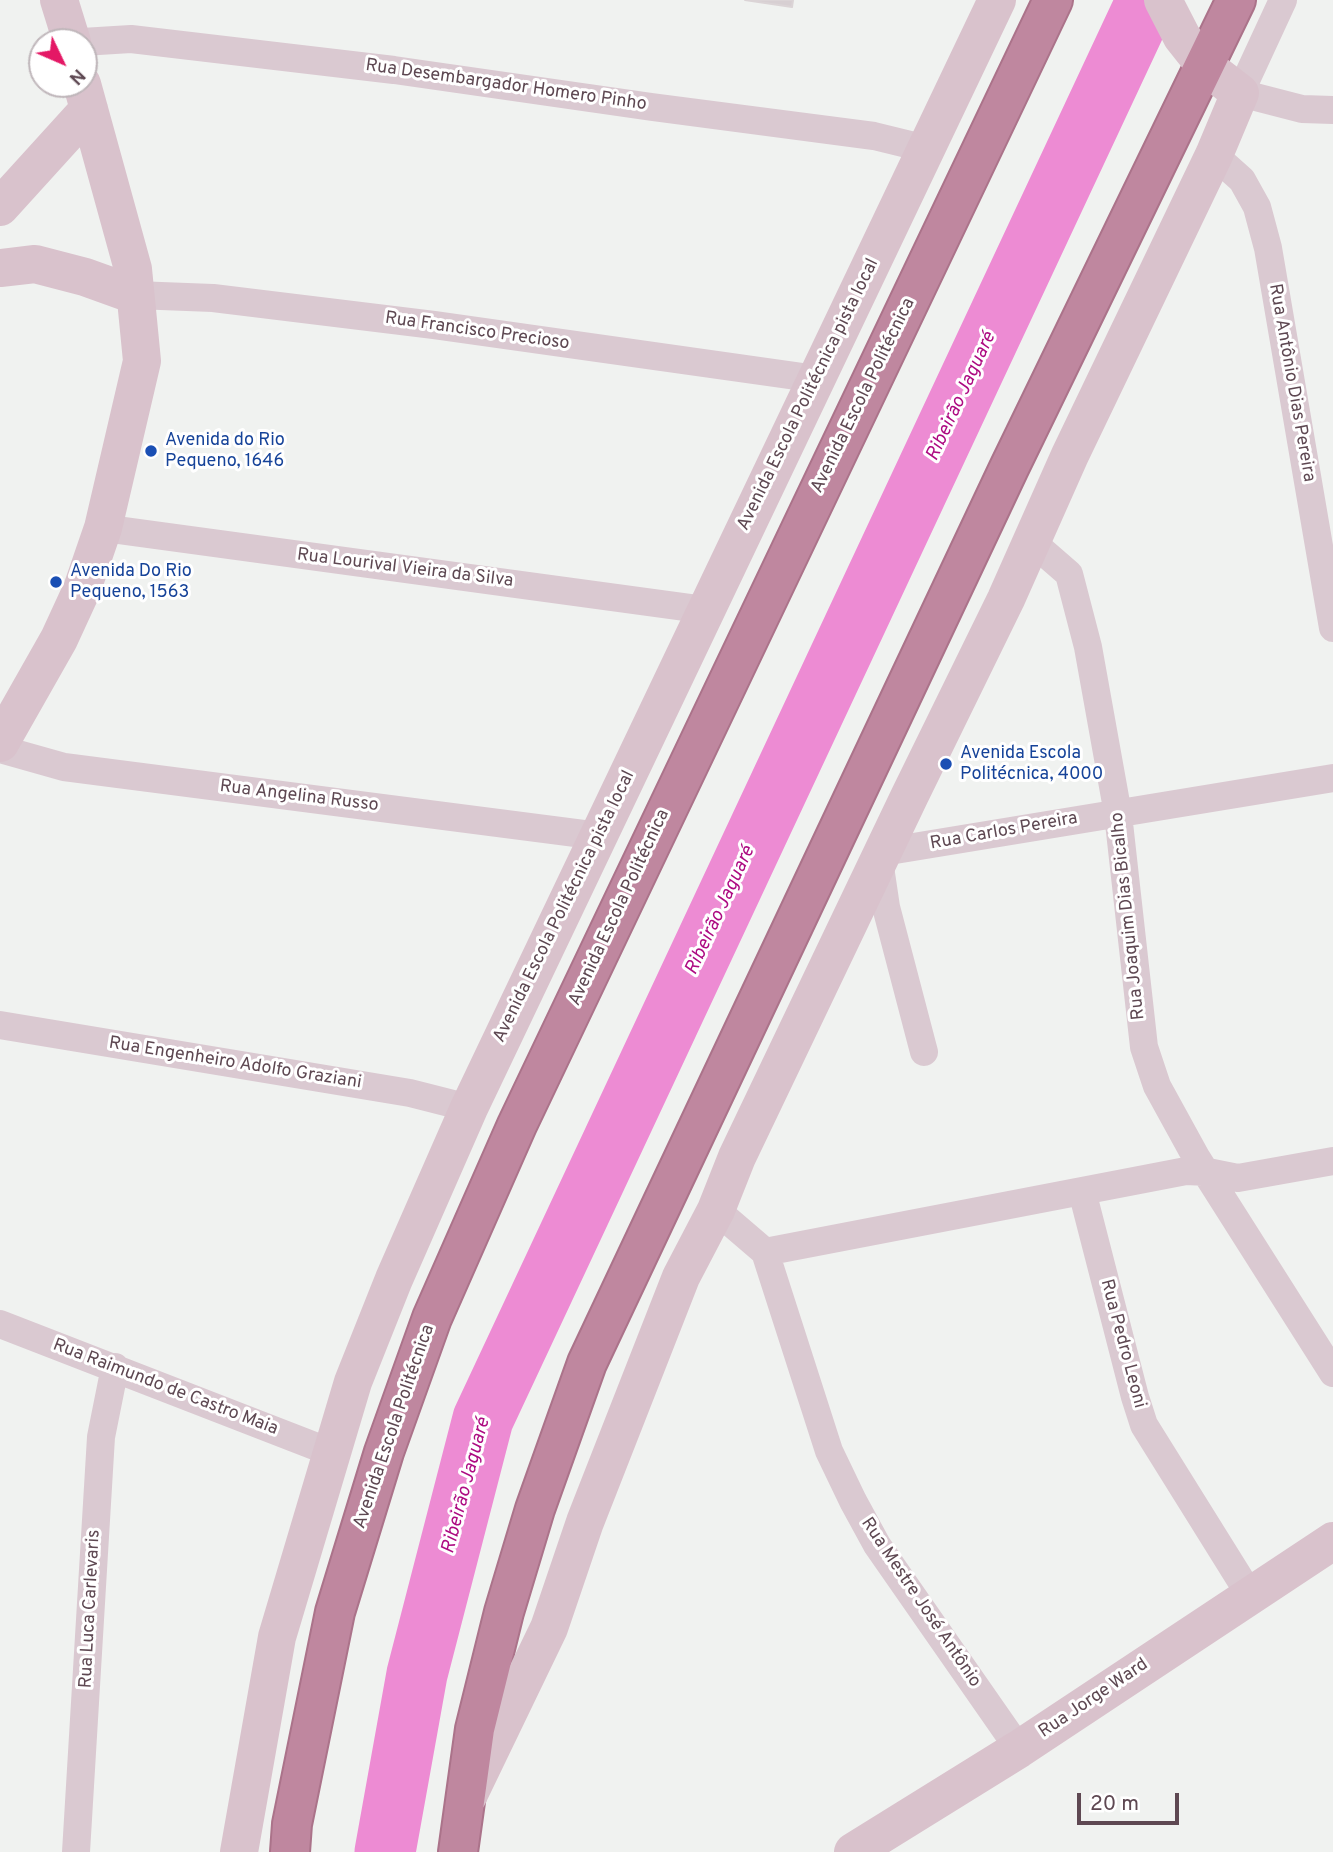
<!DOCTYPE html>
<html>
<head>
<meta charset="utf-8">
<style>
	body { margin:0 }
	#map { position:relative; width:1333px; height:1852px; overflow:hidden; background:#f0f2f0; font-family:Overpass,sans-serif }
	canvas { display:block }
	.north { position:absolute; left:28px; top:28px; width:70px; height:70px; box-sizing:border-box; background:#fff; border:2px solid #bfb6ba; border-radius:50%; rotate:134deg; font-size:19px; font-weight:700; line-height:28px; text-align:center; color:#5e4852 }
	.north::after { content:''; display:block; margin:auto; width:24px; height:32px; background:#e41865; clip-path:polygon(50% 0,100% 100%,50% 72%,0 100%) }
	.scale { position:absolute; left:1077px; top:1793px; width:102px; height:32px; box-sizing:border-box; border:4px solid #5e4852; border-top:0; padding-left:9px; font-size:21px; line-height:24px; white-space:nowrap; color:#5e4852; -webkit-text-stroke:5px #fff; paint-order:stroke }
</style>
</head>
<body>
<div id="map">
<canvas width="1333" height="1852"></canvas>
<div class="north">N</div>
<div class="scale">20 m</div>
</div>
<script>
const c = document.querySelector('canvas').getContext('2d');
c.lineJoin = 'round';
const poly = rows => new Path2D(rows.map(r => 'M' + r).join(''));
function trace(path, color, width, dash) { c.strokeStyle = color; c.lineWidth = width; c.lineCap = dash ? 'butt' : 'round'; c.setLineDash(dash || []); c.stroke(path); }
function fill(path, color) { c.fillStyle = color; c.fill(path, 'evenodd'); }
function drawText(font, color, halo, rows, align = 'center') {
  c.font = font + ' Overpass,sans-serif'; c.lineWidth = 6; c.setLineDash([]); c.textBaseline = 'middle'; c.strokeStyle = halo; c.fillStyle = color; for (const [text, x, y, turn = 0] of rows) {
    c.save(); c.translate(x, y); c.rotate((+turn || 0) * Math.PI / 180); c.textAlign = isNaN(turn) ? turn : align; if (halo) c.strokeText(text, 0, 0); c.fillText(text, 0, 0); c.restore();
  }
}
trace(poly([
	[385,1852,417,1674,483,1419,1147,0]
]), '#ed8bd3', 61);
const building = poly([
	[745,0,793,0,792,7,745,0]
]);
fill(building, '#d7cfd2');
trace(building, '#dbd4d6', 2);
const highway = poly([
	[290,1852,292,1824,335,1612,384,1452,432,1318,517,1125,1053,0],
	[458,1852,475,1729,504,1612,535,1509,587,1363,1009,468,1236,0]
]);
trace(highway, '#ab738a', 42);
trace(poly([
	[1283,0,1240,93,1302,109,1333,110],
	[82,42,131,39,394,70,652,107,874,136,927,149],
	[1214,155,1242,180,1257,207,1268,248,1333,628],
	[135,295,213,298,434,325,817,379],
	[103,528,706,610],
	[1031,541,1069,574,1088,647,1118,814,1144,1047,1157,1086,1196,1157,1333,1373],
	[0,749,64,767,599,836],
	[883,852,1333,778],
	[879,860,886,907,924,1052],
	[0,1025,410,1093,469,1108],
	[1082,1191,1135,1397,1144,1425,1250,1595],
	[716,1210,765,1252],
	[0,1324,330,1452],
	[1019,1749,877,1545,853,1501,829,1451,765,1252,1186,1171,1208,1172,1238,1178,1333,1161],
	[76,1852,101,1437,115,1367]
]), '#dac9d1', 28);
trace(poly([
	[59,0,72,42],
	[0,207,89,109],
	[0,268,35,264,85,277,135,295],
	[0,743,59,639,82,589,103,528,142,361,133,269,82,84],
	[468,1796,549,1628,585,1522,681,1277,716,1210,737,1157,910,795,1006,599,1070,455,1214,155,1240,93,1205,66,1182,37,1163,0],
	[239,1852,277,1637,353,1382,394,1279,469,1108,997,0],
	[853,1852,1019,1749,1333,1541]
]), '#d9c2cc', 38);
trace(highway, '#bf879f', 38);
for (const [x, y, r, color] of [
	[151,451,7,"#1a4fb4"],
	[56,582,7,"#1a4fb4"],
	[946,764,7,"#1a4fb4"]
]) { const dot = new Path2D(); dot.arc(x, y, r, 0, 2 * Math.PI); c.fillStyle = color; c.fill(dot); trace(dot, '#fff', 2.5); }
drawText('18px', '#5e4852', '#fff', [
	["Rua Desembargador Homero Pinho",506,86,8],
	["Rua Francisco Precioso",477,332,8],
	["Rua Antônio Dias Pereira",1291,383,80],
	["Avenida Escola Politécnica pista local",809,395,-64],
	["Avenida Escola Politécnica",864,396,-64],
	["Rua Lourival Vieira da Silva",405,569,7],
	["Rua Angelina Russo",299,797,7],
	["Rua Carlos Pereira",1004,832,-10],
	["Avenida Escola Politécnica pista local",565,907,-64],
	["Avenida Escola Politécnica",620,908,-65],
	["Rua Joaquim Dias Bicalho",1129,916,-96],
	["Rua Engenheiro Adolfo Graziani",235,1064,9],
	["Rua Pedro Leoni",1122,1344,75],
	["Rua Raimundo de Castro Maia",165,1388,21],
	["Avenida Escola Politécnica",395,1427,-71],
	["Rua Mestre José Antônio",920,1603,56],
	["Rua Luca Carlevaris",91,1609,-87],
	["Rua Jorge Ward",1094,1699,-34]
]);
drawText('18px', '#164399', '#fff', [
	["Avenida do Rio",165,441],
	["Pequeno, 1646",165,462],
	["Avenida Do Rio",70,572],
	["Pequeno, 1563",70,593],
	["Avenida Escola",960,754],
	["Politécnica, 4000",960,775]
], 'left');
drawText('italic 19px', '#ad0b82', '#fff', [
	["Ribeirão Jaguaré",962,397,-65],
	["Ribeirão Jaguaré",721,911,-65],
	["Ribeirão Jaguaré",467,1486,-75]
]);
</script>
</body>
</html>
